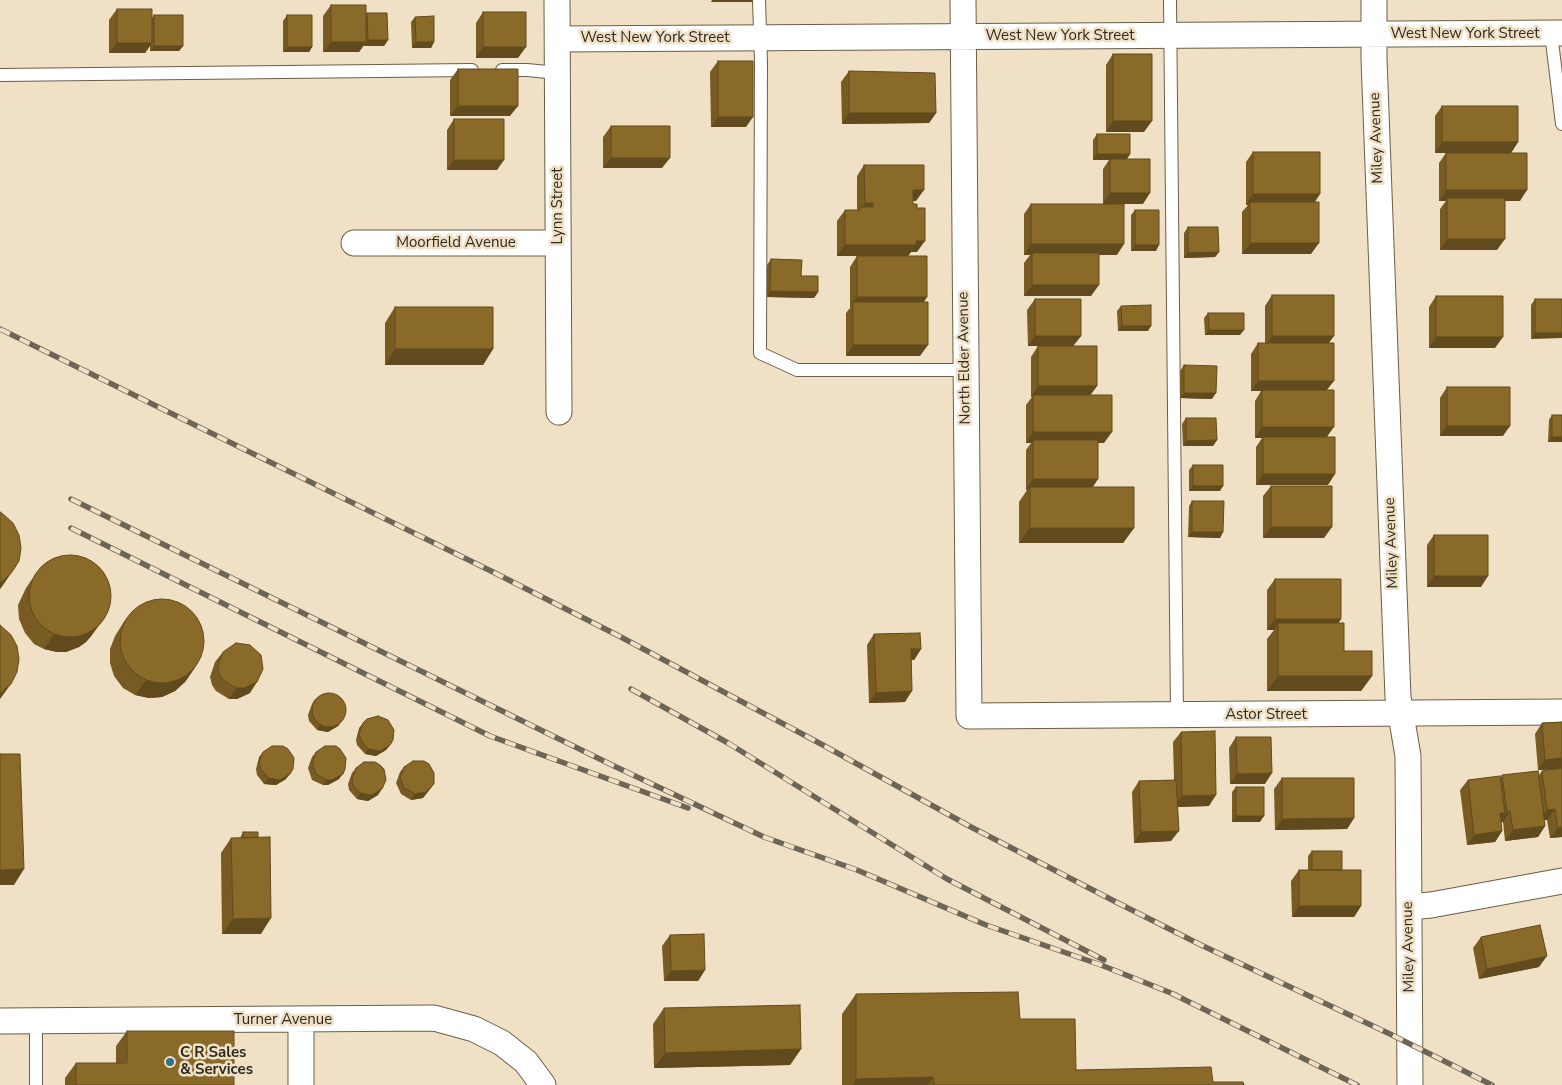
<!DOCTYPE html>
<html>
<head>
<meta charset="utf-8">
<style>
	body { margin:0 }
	canvas { display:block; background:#f0e1c6 }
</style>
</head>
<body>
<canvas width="1562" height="1085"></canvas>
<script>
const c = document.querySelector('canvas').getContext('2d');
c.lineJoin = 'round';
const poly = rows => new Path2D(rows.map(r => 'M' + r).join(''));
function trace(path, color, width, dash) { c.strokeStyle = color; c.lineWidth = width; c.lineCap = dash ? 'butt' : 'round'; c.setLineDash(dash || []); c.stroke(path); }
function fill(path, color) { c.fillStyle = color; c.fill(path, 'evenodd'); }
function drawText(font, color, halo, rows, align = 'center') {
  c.font = font + ' "Nunito Sans",sans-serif'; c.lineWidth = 5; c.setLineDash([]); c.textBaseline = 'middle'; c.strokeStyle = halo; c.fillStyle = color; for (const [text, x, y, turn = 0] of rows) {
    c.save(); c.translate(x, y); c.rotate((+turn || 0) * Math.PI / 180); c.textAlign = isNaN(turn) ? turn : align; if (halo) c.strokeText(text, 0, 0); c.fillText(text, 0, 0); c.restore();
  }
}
const service = poly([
	[759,0,761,62,760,353,797,370,965,370],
	[1170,0,1177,715],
	[1551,33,1562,124],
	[502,70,527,70,558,73],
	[0,75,472,70],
	[36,1021,36,1085]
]);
const minor = poly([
	[557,0,559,412],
	[963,0,969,716,1562,712],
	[1374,0,1374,59,1398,697,1408,756,1410,1085],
	[558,39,1562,33],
	[354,243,558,243],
	[1409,907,1431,905,1562,881],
	[301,1020,301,1085],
	[0,1021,434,1018,474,1029,502,1043,526,1062,543,1085]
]);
trace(service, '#6b5e47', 14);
trace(minor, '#6b5e47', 27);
trace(service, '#fff', 12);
trace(minor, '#fff', 25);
const rail = poly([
	[0,329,493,572,619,636,821,744,971,827,1118,903,1201,945,1390,1034,1492,1085],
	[71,499,614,766,764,837,857,870,986,925,1101,965,1176,995],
	[71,528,490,736,688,808],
	[631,689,728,743,947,879,1104,960],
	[1171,993,1357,1085]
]);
trace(rail, '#6d6555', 5.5);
trace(rail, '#f0e1c6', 4, [11]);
fill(poly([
	[331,5,366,14,367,13,388,40,384,46,364,46,364,45,359,52,323,52,323,16],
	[117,9,152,18,154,15,183,46,179,51,150,51,150,46,145,53,109,53,109,20],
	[483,12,518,58,476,58,476,23],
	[287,15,312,47,309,52,283,52,283,21],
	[415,17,434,42,431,48,412,48,411,22],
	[1113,54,1144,132,1106,132,1106,65],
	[718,61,746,127,711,127,710,72],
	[458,69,510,116,450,116,450,80],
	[849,71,936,113,929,123,842,124,841,82],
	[1442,106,1518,142,1511,153,1520,201,1505,201,1497,250,1440,250,1440,209,1446,201,1439,201,1439,163,1446,153,1435,153,1435,116],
	[454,119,497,170,447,170,447,130],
	[611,126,662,168,603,168,603,137],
	[1097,134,1130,154,1127,159,1143,204,1124,204,1117,255,1099,255,1091,296,1024,296,1024,263,1030,255,1024,255,1024,214,1031,204,1103,204,1103,169,1109,160,1093,160,1093,140],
	[1253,152,1315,202,1311,254,1242,254,1242,212,1248,205,1246,205,1246,162],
	[864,165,916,201,913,201,917,252,911,252,908,256,837,256,837,221,845,210,857,210,857,176],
	[1135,210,1156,251,1131,251,1131,215],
	[1188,227,1219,252,1215,257,1184,258,1184,233],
	[857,256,927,297,923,302,920,356,846,356,846,313,850,308,850,267],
	[771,259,818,292,814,298,767,297,767,265],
	[1272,295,1329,343,1327,390,1328,485,1256,485,1256,447,1262,438,1255,438,1255,401,1261,391,1251,391,1251,354,1258,343,1265,343,1265,306],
	[1436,296,1495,348,1429,348,1429,307],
	[1035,299,1081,336,1073,346,1097,386,1090,395,1104,443,1098,443,1098,479,1093,487,1134,528,1123,543,1019,543,1019,502,1027,490,1026,490,1026,450,1031,443,1026,443,1026,405,1032,397,1031,397,1031,357,1038,346,1028,346,1027,310],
	[1535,299,1562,299,1531,339,1531,305],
	[1121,306,1148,331,1118,331,1117,311],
	[395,307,493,349,483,365,385,365,385,323],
	[1208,313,1240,335,1205,335,1204,318],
	[1184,365,1212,399,1180,398,1180,371],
	[1447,387,1503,436,1440,436,1440,398],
	[1552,415,1562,415,1562,442,1548,442,1549,420],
	[1186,418,1217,440,1213,446,1183,446,1182,424],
	[1193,465,1220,491,1189,491,1189,470],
	[1271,486,1324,538,1263,538,1263,496],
	[1192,501,1223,532,1220,538,1188,537,1189,506],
	[1434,535,1481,587,1427,587,1427,545],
	[37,572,92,635,86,642,79,647,66,652,57,652,44,649,34,644,25,633,19,619,18,605,26,588],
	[1275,579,1341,619,1338,623,1344,651,1372,676,1361,691,1267,691,1267,639,1274,630,1267,630,1267,590],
	[125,620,196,666,185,682,175,691,162,697,149,698,135,695,123,688,114,676,110,663,110,649,115,636],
	[874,634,921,649,914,660,911,660,905,702,869,703,867,645],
	[223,652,250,693,237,699,229,699,216,691,212,685,210,677,215,662],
	[315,699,342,721,338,726,328,732,317,730,309,721,308,715,312,704],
	[1562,722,1562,837,1550,838,1547,820,1544,820,1545,826,1538,837,1505,841,1503,822,1501,822,1502,831,1495,842,1467,845,1460,790,1468,780,1500,776,1501,777,1502,775,1538,771,1539,775,1542,771,1555,769,1538,770,1535,734,1542,723],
	[363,723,390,745,386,750,376,756,365,754,357,745,356,740,359,728],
	[1181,732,1209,806,1178,807,1171,841,1134,843,1132,792,1139,781,1174,780,1173,742],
	[1236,737,1265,784,1230,784,1229,748],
	[263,752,286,779,276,785,264,784,257,775,256,769,259,757],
	[316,752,339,779,328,785,323,785,312,780,308,768,312,757],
	[404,767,434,784,423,798,411,800,401,794,396,783,400,772],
	[356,768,378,795,368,801,357,799,349,790,348,784,352,773],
	[1282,778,1354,818,1347,829,1275,830,1274,789],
	[1236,787,1260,822,1232,822,1232,792],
	[243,832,261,934,222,934,221,853,231,838,240,838],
	[1312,851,1342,870,1361,906,1354,917,1292,917,1291,881,1299,870,1308,870,1308,856],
	[670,935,705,970,698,981,664,981,662,946],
	[1481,937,1539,967,1479,979,1473,948],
	[856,994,1020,1019,1076,1070,1244,1085,842,1085,842,1014],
	[664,1008,801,1049,790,1065,654,1068,653,1024],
	[127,1031,234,1085,65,1085,65,1078,76,1063,116,1063,116,1046]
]), '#775b23');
fill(poly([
	[712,0,753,0,752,2,711,2],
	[368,40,388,40,384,46,364,46],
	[331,42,366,42,359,52,323,52],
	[416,42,434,42,431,48,412,48],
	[117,43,152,43,145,53,109,53],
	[154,46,183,46,179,51,150,51],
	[287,47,312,47,309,52,283,52],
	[483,47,526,47,518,58,476,58],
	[458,106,518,106,510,116,450,116],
	[849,113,936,113,929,123,842,124],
	[718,117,753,117,746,127,711,127],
	[1113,121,1152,121,1144,132,1106,132],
	[1442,142,1518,142,1511,153,1435,153],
	[1097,154,1130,154,1126,160,1110,159,1109,160,1093,160],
	[611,158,670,158,662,168,603,168],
	[454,160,504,160,497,170,447,170],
	[913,190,924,190,916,201,906,201],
	[1446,190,1527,190,1520,201,1447,201,1447,198,1446,201,1439,201],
	[1110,193,1150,193,1143,204,1103,204],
	[1253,194,1320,194,1313,205,1250,202,1248,205,1246,205],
	[865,203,873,203,866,214,857,214],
	[1447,239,1505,239,1497,250,1440,250],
	[916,241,925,241,917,252,911,252,908,256,837,256,845,245],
	[1250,243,1319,243,1311,254,1242,254],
	[1031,244,1124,244,1117,255,1032,255,1032,253,1030,255,1024,255],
	[1135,245,1159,245,1156,251,1131,251],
	[1219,252,1215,257,1184,258,1188,253],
	[1032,285,1099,285,1091,296,1024,296],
	[770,291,818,292,814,298,767,297],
	[857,297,927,297,920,308,853,302],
	[1122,326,1151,326,1148,331,1118,331],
	[1209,330,1244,330,1240,335,1205,335],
	[1535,333,1562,333,1562,338,1531,339],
	[1035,336,1081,336,1073,346,1028,346],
	[1272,336,1334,336,1326,347,1265,347],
	[1436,337,1503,337,1495,348,1429,348],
	[853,345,928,345,920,356,846,356],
	[395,349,493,349,483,365,385,365],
	[1258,381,1334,381,1326,391,1262,390,1261,391,1251,391],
	[1038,386,1097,386,1089,397,1033,395,1032,397,1031,397],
	[1184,393,1216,393,1212,399,1180,398],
	[1447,426,1510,426,1503,436,1440,436],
	[1262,427,1334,427,1326,438,1263,437,1262,438,1255,438],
	[1033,432,1112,432,1104,443,1033,443,1033,440,1031,443,1026,443],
	[1552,437,1562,437,1562,442,1548,442],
	[1217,440,1213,446,1183,446,1186,441],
	[1263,474,1335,474,1328,485,1256,485],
	[1033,479,1098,479,1090,490,1030,487,1027,490,1026,490],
	[1193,486,1223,486,1220,491,1189,491],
	[1271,527,1332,527,1324,538,1263,538],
	[1030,528,1134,528,1123,543,1019,543],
	[1192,532,1223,532,1220,538,1188,537],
	[12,572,1,588,0,589,0,583],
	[1434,576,1488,576,1481,587,1427,587],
	[1275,619,1341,619,1334,630,1278,623,1274,630,1267,630],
	[103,620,92,635,86,642,79,647,66,652,57,652,44,649,54,634],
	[911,649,921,649,914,660,904,660],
	[196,666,185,682,175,691,162,697,149,698,135,695,146,680],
	[1278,676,1372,676,1361,691,1267,691],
	[257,682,250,693,237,699,229,699,236,688],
	[11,684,0,699,0,693],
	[912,691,905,702,869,703,876,693],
	[342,721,338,726,328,732,317,730,320,725],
	[390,745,386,750,376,756,365,754,368,749],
	[1562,758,1562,769,1538,770,1545,760],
	[1272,773,1265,784,1230,784,1237,774],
	[290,774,286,779,276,785,264,784,268,778],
	[343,774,339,779,328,785,323,785,327,780],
	[434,784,423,798,411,800,415,794],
	[382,789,378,795,368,801,357,799,360,793],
	[1216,795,1209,806,1174,807,1182,796],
	[1555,809,1547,820,1540,821,1547,810],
	[1510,811,1503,822,1499,823,1507,812],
	[1500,813,1505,813,1498,824],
	[1236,816,1264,816,1260,822,1232,822],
	[1354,818,1347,829,1275,830,1282,819],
	[1545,826,1538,837,1505,841,1513,830],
	[1562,827,1562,837,1550,838,1558,828],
	[1179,831,1171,841,1134,843,1141,832],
	[1502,831,1495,842,1467,845,1474,835],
	[24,869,14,885,0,885,0,870],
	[1299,906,1361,906,1354,917,1292,917],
	[271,918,261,934,222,934,233,919],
	[1547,956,1539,967,1479,979,1487,969],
	[705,970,698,981,664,981,671,971],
	[801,1049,790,1065,654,1068,665,1053],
	[933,1077,928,1085,852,1085,856,1079]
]), '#614a1d');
const building = poly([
	[331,5,366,5,366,42,331,42,331,5],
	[117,9,152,9,152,43,117,43,117,9],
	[483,12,526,12,526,47,483,47,483,12],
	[367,13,387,13,388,40,368,40,367,13],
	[154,15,183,15,183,46,154,46,154,15],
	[287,15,312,15,312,47,287,47,287,15],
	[434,16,434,42,416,42,415,17,434,16],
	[1113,54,1152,54,1152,121,1113,121,1113,54],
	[718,61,753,61,753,117,718,117,718,61],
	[458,69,518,69,518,106,458,106,458,69],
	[849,71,935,73,936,113,849,113,849,71],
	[1442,106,1518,106,1518,142,1442,142,1442,106],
	[454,119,504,119,504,160,454,160,454,119],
	[611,126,670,126,670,158,611,158,611,126],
	[1097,134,1130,134,1130,154,1097,154,1097,134],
	[1253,152,1320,152,1320,194,1253,194,1253,152],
	[1446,153,1527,153,1527,190,1446,190,1446,153],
	[1110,159,1150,159,1150,193,1110,193,1110,159],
	[864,165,924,165,924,190,913,190,913,204,917,204,917,208,925,208,925,241,916,241,916,245,845,245,845,210,860,210,860,207,873,207,873,203,865,203,864,165],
	[1447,198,1505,198,1505,239,1447,239,1447,198],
	[1250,202,1319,202,1319,243,1250,243,1250,202],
	[1031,204,1124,204,1124,244,1031,244,1031,204],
	[1135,210,1159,210,1159,245,1135,245,1135,210],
	[1188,227,1218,227,1219,252,1188,253,1188,227],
	[1032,253,1099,253,1099,285,1032,285,1032,253],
	[857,256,927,256,927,297,857,297,857,256],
	[771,259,802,260,801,276,818,276,818,292,770,291,771,259],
	[1272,295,1334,295,1334,336,1272,336,1272,295],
	[1436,296,1503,296,1503,337,1436,337,1436,296],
	[1035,299,1081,299,1081,336,1035,336,1035,299],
	[1535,299,1562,299,1562,333,1535,333,1535,299],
	[853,302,928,302,928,345,853,345,853,302],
	[1151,305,1151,326,1122,326,1121,306,1151,305],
	[395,307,493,307,493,349,395,349,395,307],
	[1208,313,1244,313,1244,330,1209,330,1208,313],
	[1258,343,1334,343,1334,381,1258,381,1258,343],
	[1038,346,1097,346,1097,386,1038,386,1038,346],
	[1184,365,1217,366,1216,393,1184,393,1184,365],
	[1447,387,1510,387,1510,426,1447,426,1447,387],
	[1262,390,1334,390,1334,427,1262,427,1262,390],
	[1033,395,1112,395,1112,432,1033,432,1033,395],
	[1552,415,1562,415,1562,437,1552,437,1552,415],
	[1186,418,1216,418,1217,440,1186,441,1186,418],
	[1263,437,1335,437,1335,474,1263,474,1263,437],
	[1033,440,1098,440,1098,479,1033,479,1033,440],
	[1193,465,1223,465,1223,486,1193,486,1193,465],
	[1271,486,1332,486,1332,527,1271,527,1271,486],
	[1030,487,1134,487,1134,528,1030,528,1030,487],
	[1192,501,1224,501,1223,532,1192,532,1192,501],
	[0,512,3,514,13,523,19,535,21,548,19,561,12,572,3,581,0,583,0,512],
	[1434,535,1488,535,1488,576,1434,576,1434,535],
	'29 596a41 41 0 1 1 82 0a41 41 0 1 1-82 0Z',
	[1275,579,1341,579,1341,619,1275,619,1275,579],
	'120 641a42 42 0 1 1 84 0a42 42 0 1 1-84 0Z',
	[1278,623,1344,623,1344,651,1372,651,1372,676,1278,676,1278,623],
	[0,625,11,635,17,646,19,659,17,672,11,684,0,693,0,625],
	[920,633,921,649,911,649,912,691,876,693,874,634,920,633],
	[236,643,250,645,261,655,263,669,257,682,244,688,236,688,223,680,219,674,218,666,223,652,236,643],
	'312 710a17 17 0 1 1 34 0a17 17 0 1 1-34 0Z',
	[378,716,388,720,394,730,393,740,390,745,380,751,368,749,361,740,359,734,363,723,367,719,378,716],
	[1562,722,1562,758,1545,760,1542,723,1562,722],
	[1215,731,1216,795,1182,796,1181,732,1215,731],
	[1236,737,1271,737,1272,773,1237,774,1236,737],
	[272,746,283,746,288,749,294,758,293,769,290,774,280,780,268,778,261,769,259,763,263,752,272,746],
	[325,746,336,746,340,749,346,758,345,769,343,774,332,780,327,780,316,774,312,763,316,752,325,746],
	[0,754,20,754,24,869,0,870,0,754],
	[413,761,424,761,429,764,434,773,434,784,426,792,415,794,404,788,400,778,404,767,413,761],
	[364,762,375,762,380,765,384,769,386,780,382,789,372,795,360,793,353,785,352,779,356,768,364,762],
	[1562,768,1562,827,1558,828,1555,809,1547,810,1542,771,1562,768],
	[1538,771,1545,826,1513,830,1510,811,1507,812,1502,775,1538,771],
	[1500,776,1505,813,1500,813,1502,831,1474,835,1468,780,1500,776],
	[1282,778,1354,778,1354,818,1282,819,1282,778],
	[1176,780,1179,831,1141,832,1139,781,1176,780],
	[1236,787,1264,787,1264,816,1236,816,1236,787],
	[243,832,258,832,258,837,244,838,243,832],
	[270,837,271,918,233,919,231,838,270,837],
	[1312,851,1342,851,1342,870,1312,870,1312,851],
	[1299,870,1361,870,1361,906,1299,906,1299,870],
	[1540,925,1547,956,1487,969,1481,937,1540,925],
	[704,934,705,970,671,971,670,935,704,934],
	[1018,992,1020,1019,1075,1019,1076,1070,1211,1067,1213,1082,1243,1082,1244,1085,934,1085,933,1077,856,1079,856,994,1018,992],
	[800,1005,801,1049,665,1053,664,1008,800,1005],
	[127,1031,234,1031,234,1085,76,1085,76,1063,127,1063,127,1031]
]);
fill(building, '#8a6a29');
trace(building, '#614a1d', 1);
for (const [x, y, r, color] of [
	[170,1062,5,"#357188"]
]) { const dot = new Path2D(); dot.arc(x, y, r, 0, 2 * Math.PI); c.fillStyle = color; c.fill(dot); trace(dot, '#f0e1c6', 2); }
drawText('15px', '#2e291e', '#f0e1c6', [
	["West New York Street",1465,34],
	["West New York Street",1060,36],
	["West New York Street",655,38],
	["Miley Avenue",1377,138,-92],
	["Lynn Street",558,206,-90],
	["Moorfield Avenue",456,243],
	["North Elder Avenue",965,358,-91],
	["Miley Avenue",1392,543,-92],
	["Astor Street",1266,715],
	["Miley Avenue",1409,947,-91],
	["Turner Avenue",283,1020]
]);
drawText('bold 15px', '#2e291e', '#f0e1c6', [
	["C R Sales",180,1053],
	["& Services",180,1070]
], 'left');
</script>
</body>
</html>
